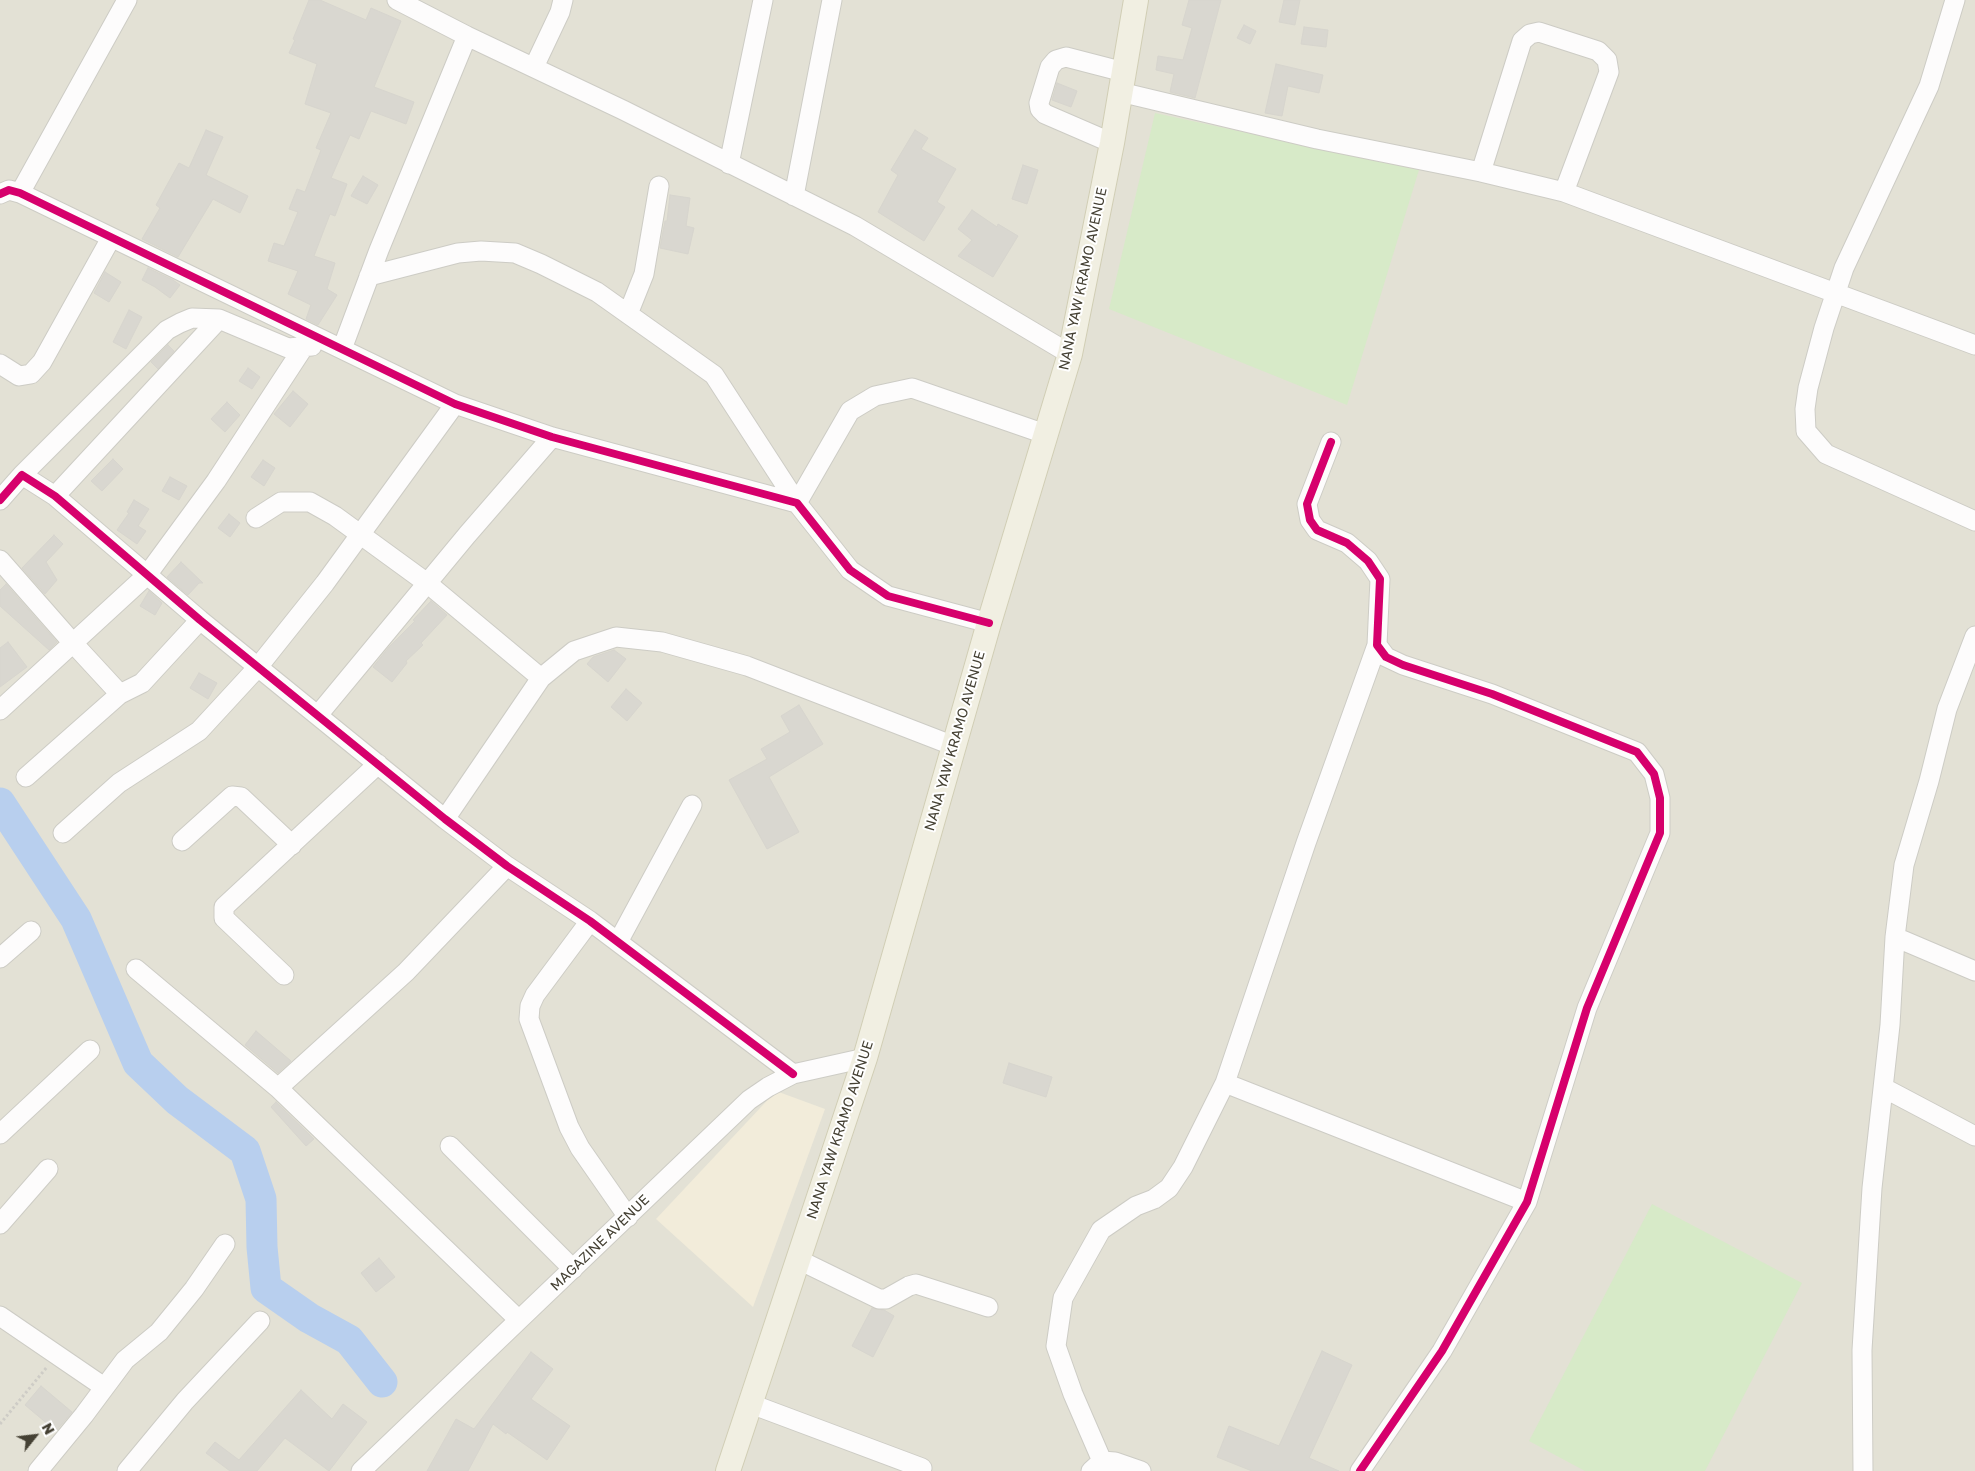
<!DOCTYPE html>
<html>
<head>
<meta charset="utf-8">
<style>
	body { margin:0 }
	#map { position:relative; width:1975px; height:1471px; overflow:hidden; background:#efeee8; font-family:"Golos Text",sans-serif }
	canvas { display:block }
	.north { position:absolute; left:10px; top:1411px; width:50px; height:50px; -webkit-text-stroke:4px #fff; paint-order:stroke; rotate:61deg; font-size:14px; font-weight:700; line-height:20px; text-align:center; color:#454134 }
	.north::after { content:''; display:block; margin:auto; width:18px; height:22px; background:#454134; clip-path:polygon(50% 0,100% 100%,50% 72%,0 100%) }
</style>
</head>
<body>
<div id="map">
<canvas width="1975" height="1471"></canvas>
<div class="north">N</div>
</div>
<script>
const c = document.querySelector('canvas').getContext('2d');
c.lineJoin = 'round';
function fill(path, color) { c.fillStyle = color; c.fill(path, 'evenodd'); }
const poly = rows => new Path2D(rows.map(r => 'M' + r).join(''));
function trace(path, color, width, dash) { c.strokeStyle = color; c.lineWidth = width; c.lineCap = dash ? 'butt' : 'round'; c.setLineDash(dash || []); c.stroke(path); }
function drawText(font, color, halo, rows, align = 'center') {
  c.font = font + ' "Golos Text",sans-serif'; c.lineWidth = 4; c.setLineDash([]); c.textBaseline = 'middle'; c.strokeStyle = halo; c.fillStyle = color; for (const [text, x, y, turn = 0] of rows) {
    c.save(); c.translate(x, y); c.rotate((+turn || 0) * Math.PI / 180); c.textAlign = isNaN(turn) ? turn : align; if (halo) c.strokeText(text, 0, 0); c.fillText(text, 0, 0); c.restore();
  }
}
fill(poly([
	[0,0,1975,0,1975,1471,0,1471]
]), '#e3e1d5');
fill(poly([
	[776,1091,825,1109,753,1307,656,1219]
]), '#f2ecda');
fill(poly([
	[1155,113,1419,170,1347,405,1109,309],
	[1652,1204,1802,1283,1705,1471,1585,1471,1529,1441]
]), '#d7eac8');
trace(poly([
	[0,803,76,919,138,1063,177,1100,245,1151,261,1199,262,1247,266,1288,309,1318,349,1340,382,1382]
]), '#b8cfee', 31);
const building = poly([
	[309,0,320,0,366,20,371,8,401,21,374,87,414,102,406,124,371,111,359,139,350,135,331,178,347,184,335,216,330,214,314,256,335,263,327,289,337,295,318,325,306,319,311,305,288,294,298,271,268,261,274,243,284,246,298,212,289,209,297,189,305,192,321,150,316,148,331,113,305,104,317,64,289,53,295,40,293,39,309,0],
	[1189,0,1221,0,1195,98,1170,92,1174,74,1156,70,1158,56,1183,60,1192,28,1182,25,1189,0],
	[1284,0,1300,0,1295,25,1279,22,1284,0],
	[1244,25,1256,31,1250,44,1237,38,1244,25],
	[1304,27,1328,30,1326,47,1301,44,1304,27],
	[1276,64,1323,75,1319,93,1288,86,1282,116,1265,113,1276,64],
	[1057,83,1077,91,1071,107,1052,100,1057,83],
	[206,130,223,137,206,175,248,196,240,213,213,199,178,257,142,239,160,208,156,205,179,163,189,168,206,130],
	[915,130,928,138,921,149,956,169,937,202,945,207,924,241,878,212,898,175,891,170,915,130],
	[1023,165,1038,170,1027,204,1012,199,1023,165],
	[363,176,378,185,367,204,351,196,363,176],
	[670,195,690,198,686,226,694,228,688,254,660,248,665,221,667,221,670,195],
	[972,210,997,227,998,224,1018,236,993,277,958,256,972,240,958,229,972,210],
	[148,268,173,280,180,285,170,298,155,287,142,280,148,268],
	[105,272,121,282,109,302,94,293,105,272],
	[129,310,142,317,126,349,113,342,129,310],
	[168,345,174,351,158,369,151,362,168,345],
	[248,368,260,377,252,389,239,381,248,368],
	[293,391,308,404,290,427,274,414,293,391],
	[227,402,240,415,225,432,211,419,227,402],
	[113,459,123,469,102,491,91,481,113,459],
	[263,460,275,468,264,486,251,477,263,460],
	[170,477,187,486,179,500,162,491,170,477],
	[134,500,149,509,138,526,146,531,137,544,117,530,129,513,127,512,134,500],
	[229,514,240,523,230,537,218,528,229,514],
	[54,535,63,544,46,562,57,580,45,594,22,568,54,535],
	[181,562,203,583,199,583,188,595,167,577,181,562],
	[6,584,57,642,49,650,0,606,0,590,6,584],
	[149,591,162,603,155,615,140,606,149,591],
	[431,601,447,615,421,643,423,645,406,661,407,663,392,682,373,667,389,647,415,621,413,620,431,601],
	[8,642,27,667,0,687,0,648,8,642],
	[614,650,626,659,608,682,587,664,593,657,614,650],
	[199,673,217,683,208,699,190,688,199,673],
	[626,689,642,703,627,721,611,707,626,689],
	[799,705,823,744,769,777,799,832,767,849,729,780,767,759,761,749,790,732,781,716,799,705],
	[256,1031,291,1061,278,1073,245,1045,256,1031],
	[1009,1063,1052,1077,1046,1097,1003,1083,1009,1063],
	[276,1102,314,1139,306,1146,271,1107,276,1102],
	[379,1258,395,1277,376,1292,361,1273,379,1258],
	[872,1308,884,1310,894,1316,873,1357,852,1346,872,1308],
	[1322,1351,1352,1365,1309,1458,1339,1471,1252,1471,1217,1457,1229,1426,1279,1446,1322,1351],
	[531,1352,553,1369,531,1399,570,1426,547,1460,507,1432,506,1434,493,1424,468,1471,427,1471,456,1419,474,1429,531,1352],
	[41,1386,72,1412,56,1431,25,1405,41,1386],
	[301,1390,332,1419,343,1404,367,1422,329,1471,285,1438,257,1471,230,1471,206,1453,215,1442,239,1460,301,1390]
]);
fill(building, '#d9d7d0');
trace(building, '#d7d5ce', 1);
const minor = poly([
	[397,0,467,36,623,110,855,226,1070,354],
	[1955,0,1929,86,1844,268,1824,328,1808,388,1805,409,1806,431,1826,454,1975,521],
	[534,67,560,12,563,0],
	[1120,92,1317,139,1481,172,1564,192,1975,345],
	[1112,143,1045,114,1040,109,1039,103,1050,67,1056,60,1066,57,1124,72],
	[729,164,763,0],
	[1481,172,1522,41,1530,34,1539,32,1598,51,1607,60,1609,72,1564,192],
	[20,193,127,0],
	[0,194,9,190,20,193,455,404,552,437,797,503,850,570,888,596,989,623],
	[794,196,832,0],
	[369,276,458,253,481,251,515,253,541,264,597,292,714,375,797,503,850,411,875,396,912,388,1045,434],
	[628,314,644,274,659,186],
	[342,349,379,250,467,36],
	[0,364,19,376,31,374,42,362,111,238],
	[1331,442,1307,504,1310,520,1317,530,1347,543,1368,561,1380,579,1377,645,1386,657,1403,665,1492,694,1637,752,1654,774,1660,798,1660,833,1587,1008,1527,1202,1442,1351,1360,1471],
	[22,475,167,330,180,323,192,318,219,319,288,348,312,346],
	[55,496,219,319],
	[0,500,22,475,55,496,200,620,445,819,507,866,590,921,793,1074],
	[256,518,281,502,310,502,335,516,427,583,541,678],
	[0,560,72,642,120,694],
	[0,710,147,575,216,481,303,348],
	[318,715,467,535,552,437],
	[26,777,120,694,142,683,200,620],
	[445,819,541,678,574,651,616,637,662,642,747,666,954,746],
	[63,833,119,783,199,731,258,667,325,583,455,404],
	[182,841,232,796,241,797,292,845],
	[590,921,535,995,530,1006,529,1019,569,1127,580,1148,628,1217],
	[1895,937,1975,971],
	[618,942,692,805],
	[0,958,31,931],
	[136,969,278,1088,519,1320],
	[284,975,224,918,224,907,378,764],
	[1225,1083,1527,1202],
	[278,1088,406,972,507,866],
	[1884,1088,1975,1136],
	[0,1134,90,1050],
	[450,1146,573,1269],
	[0,1224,48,1169],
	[797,1259,879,1299,886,1299,909,1286,916,1284,988,1307],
	[0,1316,104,1387],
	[751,1404,922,1468],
	[1102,1461,1073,1394,1056,1346,1063,1298,1101,1230,1136,1206,1154,1199,1169,1188,1183,1167,1225,1083,1306,843,1377,645],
	[38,1471,84,1415,125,1360,159,1332,194,1289,225,1244],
	[127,1471,185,1401,260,1321],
	[361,1471,749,1100,768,1087,793,1074,865,1058],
	[1091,1471,1102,1461,1115,1462,1141,1471],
	[1863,1471,1862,1350,1872,1188,1890,1025,1895,937,1904,865,1929,781,1947,709,1975,636]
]);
const major = poly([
	[728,1471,865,1058,989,623,1070,354,1112,143,1136,0]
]);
trace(minor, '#cdccc5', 21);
trace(major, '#d1ceb5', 26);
trace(poly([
	[0,1424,47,1367]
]), '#ceccc6', 3, [2.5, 2.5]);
trace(minor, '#fdfcfc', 19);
trace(major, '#f1efe2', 24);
trace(poly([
	[0,194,9,190,20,193,455,404,552,437,797,503,850,570,888,596,989,623],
	[1331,442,1307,504,1310,520,1317,530,1347,543,1368,561,1380,579,1377,645,1386,657,1403,665,1492,694,1637,752,1654,774,1660,798,1660,833,1587,1008,1527,1202,1442,1351,1360,1471],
	[0,500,22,475,55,496,200,620,445,819,507,866,590,921,793,1074]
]), '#d6006c', 8);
drawText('14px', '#454134', '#fff', [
	["NANA YAW KRAMO AVENUE",1083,279,-78],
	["NANA YAW KRAMO AVENUE",955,741,-74],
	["NANA YAW KRAMO AVENUE",840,1130,-72],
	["MAGAZINE AVENUE",600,1243,-44]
]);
</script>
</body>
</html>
